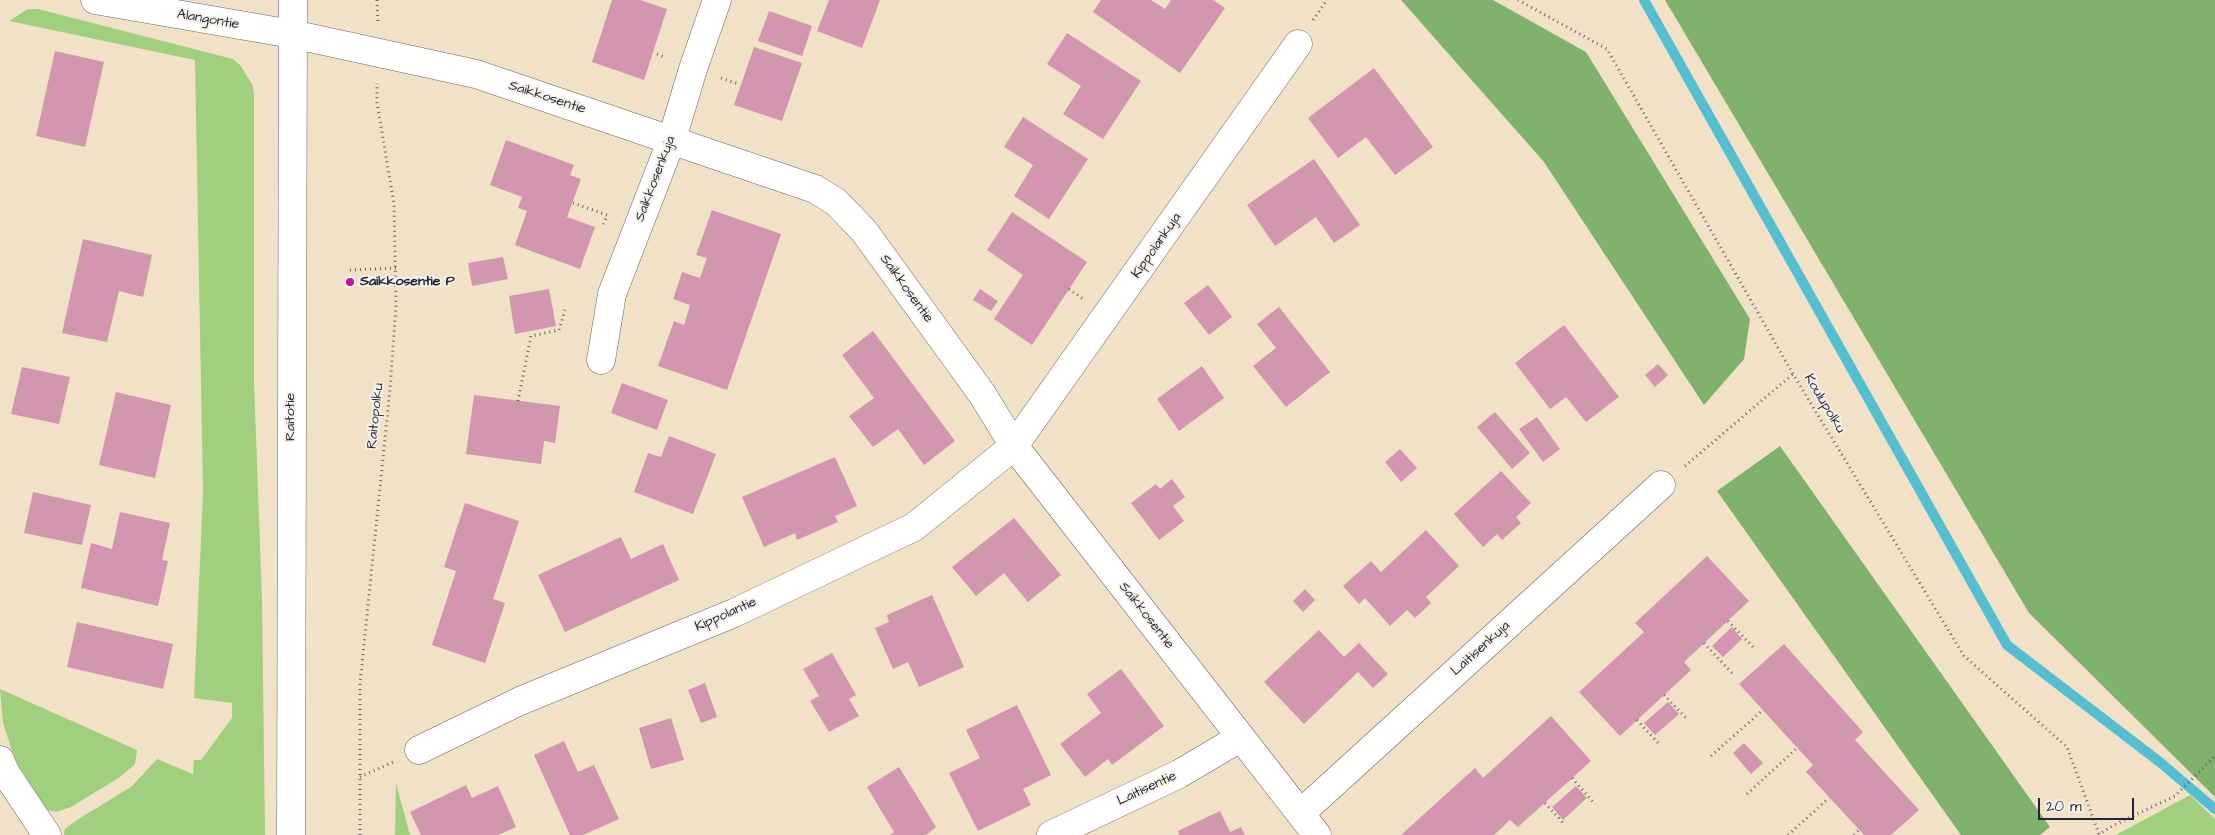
<!DOCTYPE html>
<html>
<head>
<meta charset="utf-8">
<style>
	body { margin:0 }
	#map { position:relative; width:2215px; height:835px; overflow:hidden; background:#f1e1c6; font-family:"Architects Daughter",sans-serif }
	canvas { display:block }
	.scale { position:absolute; left:2038px; top:798px; width:96px; height:22px; box-sizing:border-box; border:2px solid #22223b; border-top:0; padding-left:6px; font-size:15px; line-height:18px; white-space:nowrap; color:#22223b; -webkit-text-stroke:4px #f7f3e8; paint-order:stroke }
</style>
</head>
<body>
<div id="map">
<canvas width="2215" height="835"></canvas>
<div class="scale">20 m</div>
</div>
<script>
const c = document.querySelector('canvas').getContext('2d');
c.lineJoin = 'round';
function fill(path, color) { c.fillStyle = color; c.fill(path, 'evenodd'); }
const poly = rows => new Path2D(rows.map(r => 'M' + r).join(''));
function trace(path, color, width, dash) { c.strokeStyle = color; c.lineWidth = width; c.lineCap = dash ? 'butt' : 'round'; c.setLineDash(dash || []); c.stroke(path); }
function drawText(font, color, halo, rows, align = 'center') {
  c.font = font + ' "Architects Daughter",sans-serif'; c.lineWidth = 4; c.setLineDash([]); c.textBaseline = 'middle'; c.strokeStyle = halo; c.fillStyle = color; for (const [text, x, y, turn = 0] of rows) {
    c.save(); c.translate(x, y); c.rotate((+turn || 0) * Math.PI / 180); c.textAlign = isNaN(turn) ? turn : align; if (halo) c.strokeText(text, 0, 0); c.fillText(text, 0, 0); c.restore();
  }
}
fill(poly([
	[28,9,38,9,233,59,240,65,252,84,254,93,254,382,262,600,265,835,64,835,65,829,77,820,131,787,157,759,193,774,194,760,201,760,232,718,232,703,194,698,203,493,195,60,9,21],
	[0,689,137,750,135,764,120,777,71,807,56,812,47,810,15,760,3,723],
	[396,783,410,835,395,835],
	[2190,795,2215,819,2215,835,2116,835]
]), '#a0d07e');
fill(poly([
	[1401,0,1493,0,1586,52,1750,319,1744,359,1704,405,1544,162],
	[1665,0,2215,0,2215,797,2029,613],
	[1780,446,2050,827,2040,835,1961,835,1717,491]
]), '#80b26d');
trace(poly([
	[1644,0,2007,645,2161,763,2215,809]
]), '#55bfd1', 10);
fill(poly([
	[612,0,640,0,667,9,644,80,592,62],
	[829,0,880,0,862,48,817,31],
	[1101,0,1151,0,1165,9,1171,0,1213,0,1225,8,1180,73,1093,12],
	[769,11,812,26,802,56,758,41],
	[1067,33,1141,81,1103,139,1063,114,1081,86,1047,64],
	[754,47,802,63,782,121,734,105],
	[55,51,104,62,85,147,36,136],
	[1374,68,1433,147,1395,175,1366,137,1338,158,1308,118],
	[1023,117,1088,159,1049,219,1014,196,1033,165,1004,147],
	[506,140,574,165,570,175,581,179,567,217,595,227,580,269,515,245,527,211,518,208,522,197,490,185],
	[1314,159,1360,225,1334,243,1316,217,1275,246,1247,205],
	[712,210,781,234,727,390,658,366,674,321,684,325,690,305,673,299,682,272,700,278,707,258,696,255],
	[1012,212,1087,262,1032,345,994,319,1023,275,987,250],
	[83,239,152,255,143,297,119,291,107,342,62,333],
	[503,257,508,279,472,286,468,263],
	[1208,285,1232,317,1209,335,1184,303],
	[549,289,556,326,515,334,509,296],
	[980,289,998,301,991,311,973,300],
	[1279,307,1330,372,1286,407,1253,366,1276,348,1257,324],
	[1564,325,1619,397,1586,422,1566,397,1550,409,1515,363],
	[873,331,955,441,924,465,898,429,873,447,849,416,874,398,842,355],
	[1658,364,1668,375,1655,387,1645,375],
	[1202,366,1224,398,1179,431,1157,399],
	[22,367,70,377,59,424,11,414],
	[622,383,668,400,657,430,611,413],
	[116,392,171,405,155,478,99,465],
	[474,395,560,406,555,443,544,441,541,464,466,454],
	[1495,412,1530,453,1512,469,1477,427],
	[1537,417,1560,449,1543,462,1519,429],
	[669,436,716,454,693,514,634,492,648,453,661,457],
	[1400,449,1417,468,1401,482,1385,462],
	[835,457,857,506,835,516,838,522,797,540,795,533,764,547,742,497],
	[1501,471,1531,503,1516,517,1521,523,1502,540,1497,534,1483,547,1454,514],
	[1172,479,1185,497,1173,506,1184,521,1159,540,1131,503,1156,484,1160,489],
	[33,492,91,505,82,545,24,533],
	[465,503,519,521,493,599,505,603,485,663,432,645,456,571,444,567],
	[120,512,170,523,162,560,168,561,158,606,81,588,91,543,112,549],
	[1014,518,1061,575,1028,602,1004,573,976,596,952,567],
	[1426,530,1459,566,1426,597,1431,603,1415,618,1407,610,1390,626,1365,598,1359,604,1343,586,1371,561,1381,572],
	[621,537,631,559,663,544,679,580,565,632,538,575],
	[1707,556,1749,601,1684,662,1691,670,1620,736,1579,692,1644,632,1635,623],
	[1305,589,1315,600,1303,612,1293,601],
	[932,595,964,667,919,687,908,662,893,669,875,628,889,622,887,615],
	[77,622,173,644,163,689,67,667],
	[1732,627,1742,639,1723,657,1712,646],
	[1319,630,1344,657,1359,643,1388,674,1373,688,1358,672,1304,724,1264,682],
	[1784,644,1863,732,1855,740,1919,810,1891,835,1864,835,1806,772,1813,765,1739,684],
	[832,653,856,695,849,699,859,716,829,732,810,701,819,696,803,669],
	[1121,669,1164,726,1112,765,1108,759,1085,777,1060,744,1101,713,1087,694],
	[705,683,717,717,701,723,688,690],
	[1668,702,1679,714,1655,735,1644,723],
	[1017,705,1051,775,1023,789,1031,805,978,831,949,773,980,758,966,730],
	[1551,716,1591,761,1518,827,1510,820,1494,835,1401,835,1475,768,1483,778],
	[671,718,684,760,651,769,639,728],
	[564,741,578,772,594,765,619,819,583,835,570,835,534,755],
	[1744,743,1763,763,1751,774,1733,753],
	[899,767,936,827,926,835,890,835,894,832,867,787],
	[466,785,472,798,498,786,516,827,498,835,421,835,410,812],
	[1576,786,1587,798,1563,820,1552,807],
	[1220,811,1230,832,1241,827,1245,835,1179,835,1178,831]
]), '#d396af');
const minor = poly([
	[95,0,292,34,476,74,815,189,836,202,864,231,982,394,1014,446,1317,835],
	[601,360,612,294,672,139,693,69,717,0],
	[419,750,520,701,734,613,914,527,1014,446,1298,44],
	[0,760,5,772,47,835],
	[1301,813,1661,485],
	[1051,835,1179,774,1240,738]
]);
const primary = poly([
	[291,835,293,0]
]);
trace(minor, '#6a656c', 29);
trace(primary, '#6a656c', 29);
trace(poly([
	[377,0,378,22],
	[1518,0,1607,49,1793,374,1964,656,2067,747,2099,834],
	[1313,20,1327,0],
	[657,54,666,58],
	[721,78,739,84],
	[573,203,607,215,603,226],
	[350,270,396,268],
	[1069,289,1083,299],
	[518,401,531,336,559,330,565,310],
	[1685,466,1793,374],
	[1728,621,1755,649],
	[1704,643,1732,673],
	[1664,695,1687,719],
	[1637,720,1659,744],
	[1711,756,1763,710],
	[360,777,393,762],
	[1572,778,1593,802],
	[1747,794,1797,748],
	[1545,803,1565,825],
	[360,835,360,684,390,389,396,306,394,204,377,103,377,83],
	[1788,835,1829,798],
	[1854,835,1859,830],
	[2098,835,2114,825,2175,796,2215,756]
]), '#6a656c', 3, [1, 4]);
trace(minor, '#fff', 28);
trace(primary, '#fff', 28);
for (const [x, y, r, color] of [
	[350,282,5,"#b5179e"]
]) { const dot = new Path2D(); dot.arc(x, y, r, 0, 2 * Math.PI); c.fillStyle = color; c.fill(dot); trace(dot, '#f7f3e8', 2); }
drawText('14px', '#22223b', '#f7f3e8', [
	["Alangontie",208,20,10],
	["Saikkosentie",547,98,18],
	["Saikkosenkuja",656,179,-69],
	["Kippolankuja",1157,246,-55],
	["Saikkosentie",906,289,54],
	["Koulupolku",1824,404,59],
	["Raitopolku",376,416,-84],
	["Raitotie",291,417,-90],
	["Kippolantie",726,615,-24],
	["Saikkosentie",1146,616,52],
	["Laitisenkuja",1481,649,-42],
	["Laitisentie",1147,789,-25]
]);
drawText('bold 14px', '#22223b', '#f7f3e8', [
	["Saikkosentie P",360,282]
], 'left');
</script>
</body>
</html>
